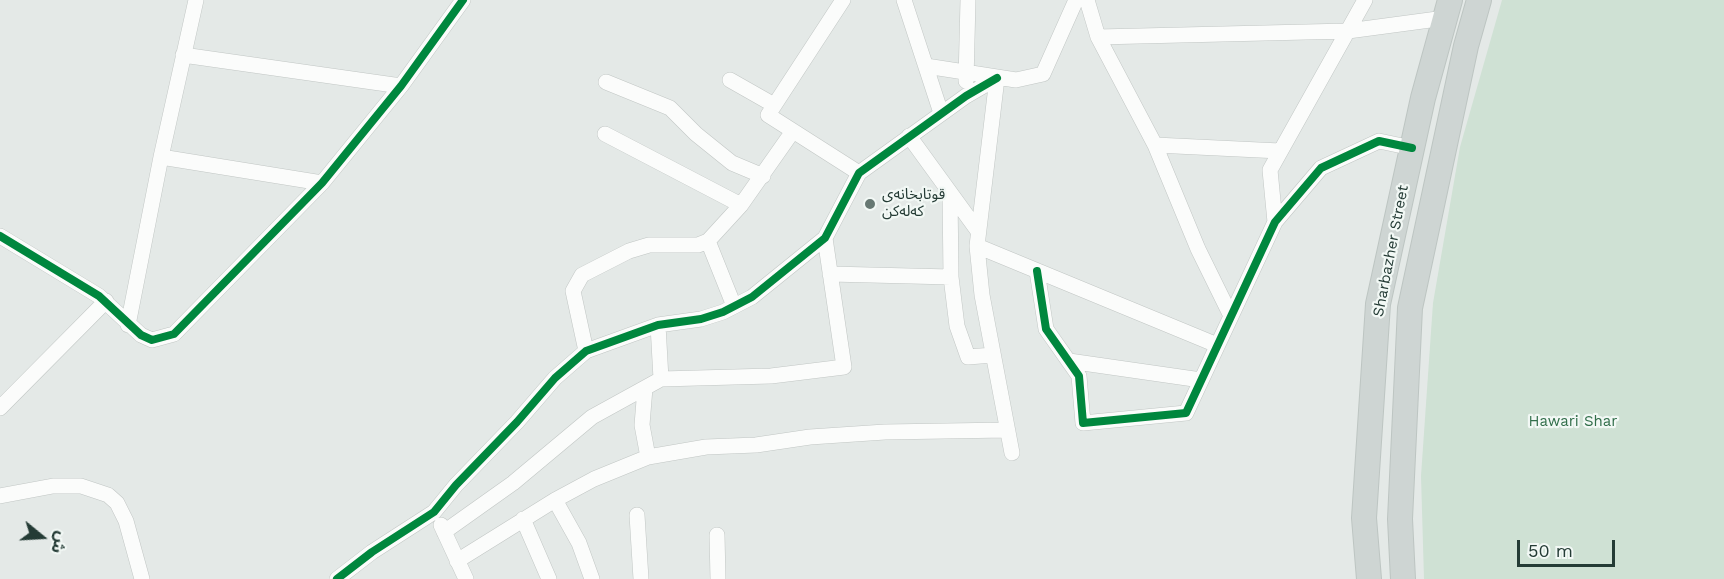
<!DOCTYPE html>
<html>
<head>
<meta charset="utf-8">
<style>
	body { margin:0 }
	#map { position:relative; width:1724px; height:579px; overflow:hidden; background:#e4e9e7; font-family:"Work Sans","Noto Sans Arabic",sans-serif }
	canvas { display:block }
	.north { position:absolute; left:12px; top:507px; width:60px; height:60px; -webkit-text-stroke:4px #f2f8f5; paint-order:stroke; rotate:108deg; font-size:16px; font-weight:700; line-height:24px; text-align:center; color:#243b35 }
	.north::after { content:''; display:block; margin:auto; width:21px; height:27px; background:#243b35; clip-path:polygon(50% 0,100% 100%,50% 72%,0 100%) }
	.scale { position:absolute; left:1517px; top:540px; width:98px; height:27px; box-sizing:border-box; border:3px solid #243b35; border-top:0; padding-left:8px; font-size:18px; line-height:21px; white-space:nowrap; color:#243b35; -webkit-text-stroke:4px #f2f8f5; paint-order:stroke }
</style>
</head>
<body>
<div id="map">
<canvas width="1724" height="579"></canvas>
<div class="north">ش</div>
<div class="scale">50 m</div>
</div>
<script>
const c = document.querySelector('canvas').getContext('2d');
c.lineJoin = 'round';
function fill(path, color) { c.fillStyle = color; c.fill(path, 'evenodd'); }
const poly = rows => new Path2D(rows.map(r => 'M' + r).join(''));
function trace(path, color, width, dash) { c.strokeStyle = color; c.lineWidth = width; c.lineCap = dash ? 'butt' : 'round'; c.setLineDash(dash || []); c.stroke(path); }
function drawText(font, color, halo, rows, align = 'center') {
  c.font = font + ' "Work Sans","Noto Sans Arabic",sans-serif'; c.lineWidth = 4.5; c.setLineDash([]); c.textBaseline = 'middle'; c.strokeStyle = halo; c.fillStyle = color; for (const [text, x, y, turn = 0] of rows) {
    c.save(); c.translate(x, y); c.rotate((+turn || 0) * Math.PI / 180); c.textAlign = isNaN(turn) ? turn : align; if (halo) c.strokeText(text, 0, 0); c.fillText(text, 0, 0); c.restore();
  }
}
fill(poly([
	[1502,0,1724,0,1724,579,1424,579,1421,476,1433,303,1460,147]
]), '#cfe1d4');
const minor = poly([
	[843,0,768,115,859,173],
	[904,0,941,113],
	[1087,0,1098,37,1155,145,1198,249,1231,316],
	[1098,37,1348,31,1445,18],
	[183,55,401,86],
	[926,66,1016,80,1043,74,1076,0],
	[997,78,977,246,982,295,1012,453],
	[730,80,774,105],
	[966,81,968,0],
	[606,82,670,108,696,134,732,163,763,176],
	[605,134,741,205],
	[909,136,978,231],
	[1155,145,1280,151],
	[161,157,322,183],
	[950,193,951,277,957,326,968,357,993,355],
	[1275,222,1270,170,1365,0],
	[0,236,99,296,141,335,152,340,174,334,322,183,401,86,463,0],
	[708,241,734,306],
	[977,246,1217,345],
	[1037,271,1046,329,1079,376,1083,423,1186,413,1275,222,1321,168,1379,141,1412,148],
	[830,274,951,277],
	[128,325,161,157,196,0],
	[658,325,661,379],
	[586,351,573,291,582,275,629,251,649,245,698,245,708,241,741,205,793,131],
	[1069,361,1201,380],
	[645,388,642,425,648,457],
	[0,408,106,301],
	[0,496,53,486,81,486,108,495,117,503,126,521,142,579],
	[555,500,579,543,592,579],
	[637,515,641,579],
	[523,519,549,579],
	[441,525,466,579],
	[444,532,513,483,592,417,661,379,771,376,844,367,825,238],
	[717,535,718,579],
	[457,561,555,500,594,479,648,457,706,447,756,445,810,437,885,432,1007,430],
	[337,579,372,552,434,512,456,485,517,422,555,378,586,351,658,325,701,319,723,312,752,297,825,238,859,173,966,96,997,78]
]);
const primary = poly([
	[1369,579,1364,518,1378,304,1423,98,1450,0],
	[1403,579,1400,519,1410,308,1466,46,1479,0]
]);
trace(minor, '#c1c6c4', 16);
trace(primary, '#bdc5c2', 26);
trace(minor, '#fbfcfb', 15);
trace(primary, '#ced5d3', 24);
trace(poly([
	[0,236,99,296,141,335,152,340,174,334,322,183,401,86,463,0],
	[1037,271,1046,329,1079,376,1083,423,1186,413,1275,222,1321,168,1379,141,1412,148],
	[337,579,372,552,434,512,456,485,517,422,555,378,586,351,658,325,701,319,723,312,752,297,825,238,859,173,966,96,997,78]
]), '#00873e', 8);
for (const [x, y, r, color] of [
	[870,204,6,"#677873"]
]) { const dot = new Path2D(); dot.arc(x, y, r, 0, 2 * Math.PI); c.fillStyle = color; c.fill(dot); trace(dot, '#f2f8f5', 2); }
drawText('15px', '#243b35', '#f2f8f5', [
	["قوتابخانەی",882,195],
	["کەلەکن",882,212]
], 'left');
drawText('15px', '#243b35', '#f2f8f5', [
	["Sharbazher Street",1391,251,-79]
]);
drawText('15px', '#316e4a', '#f2f8f5', [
	["Hawari Shar",1573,422]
]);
</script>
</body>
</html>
